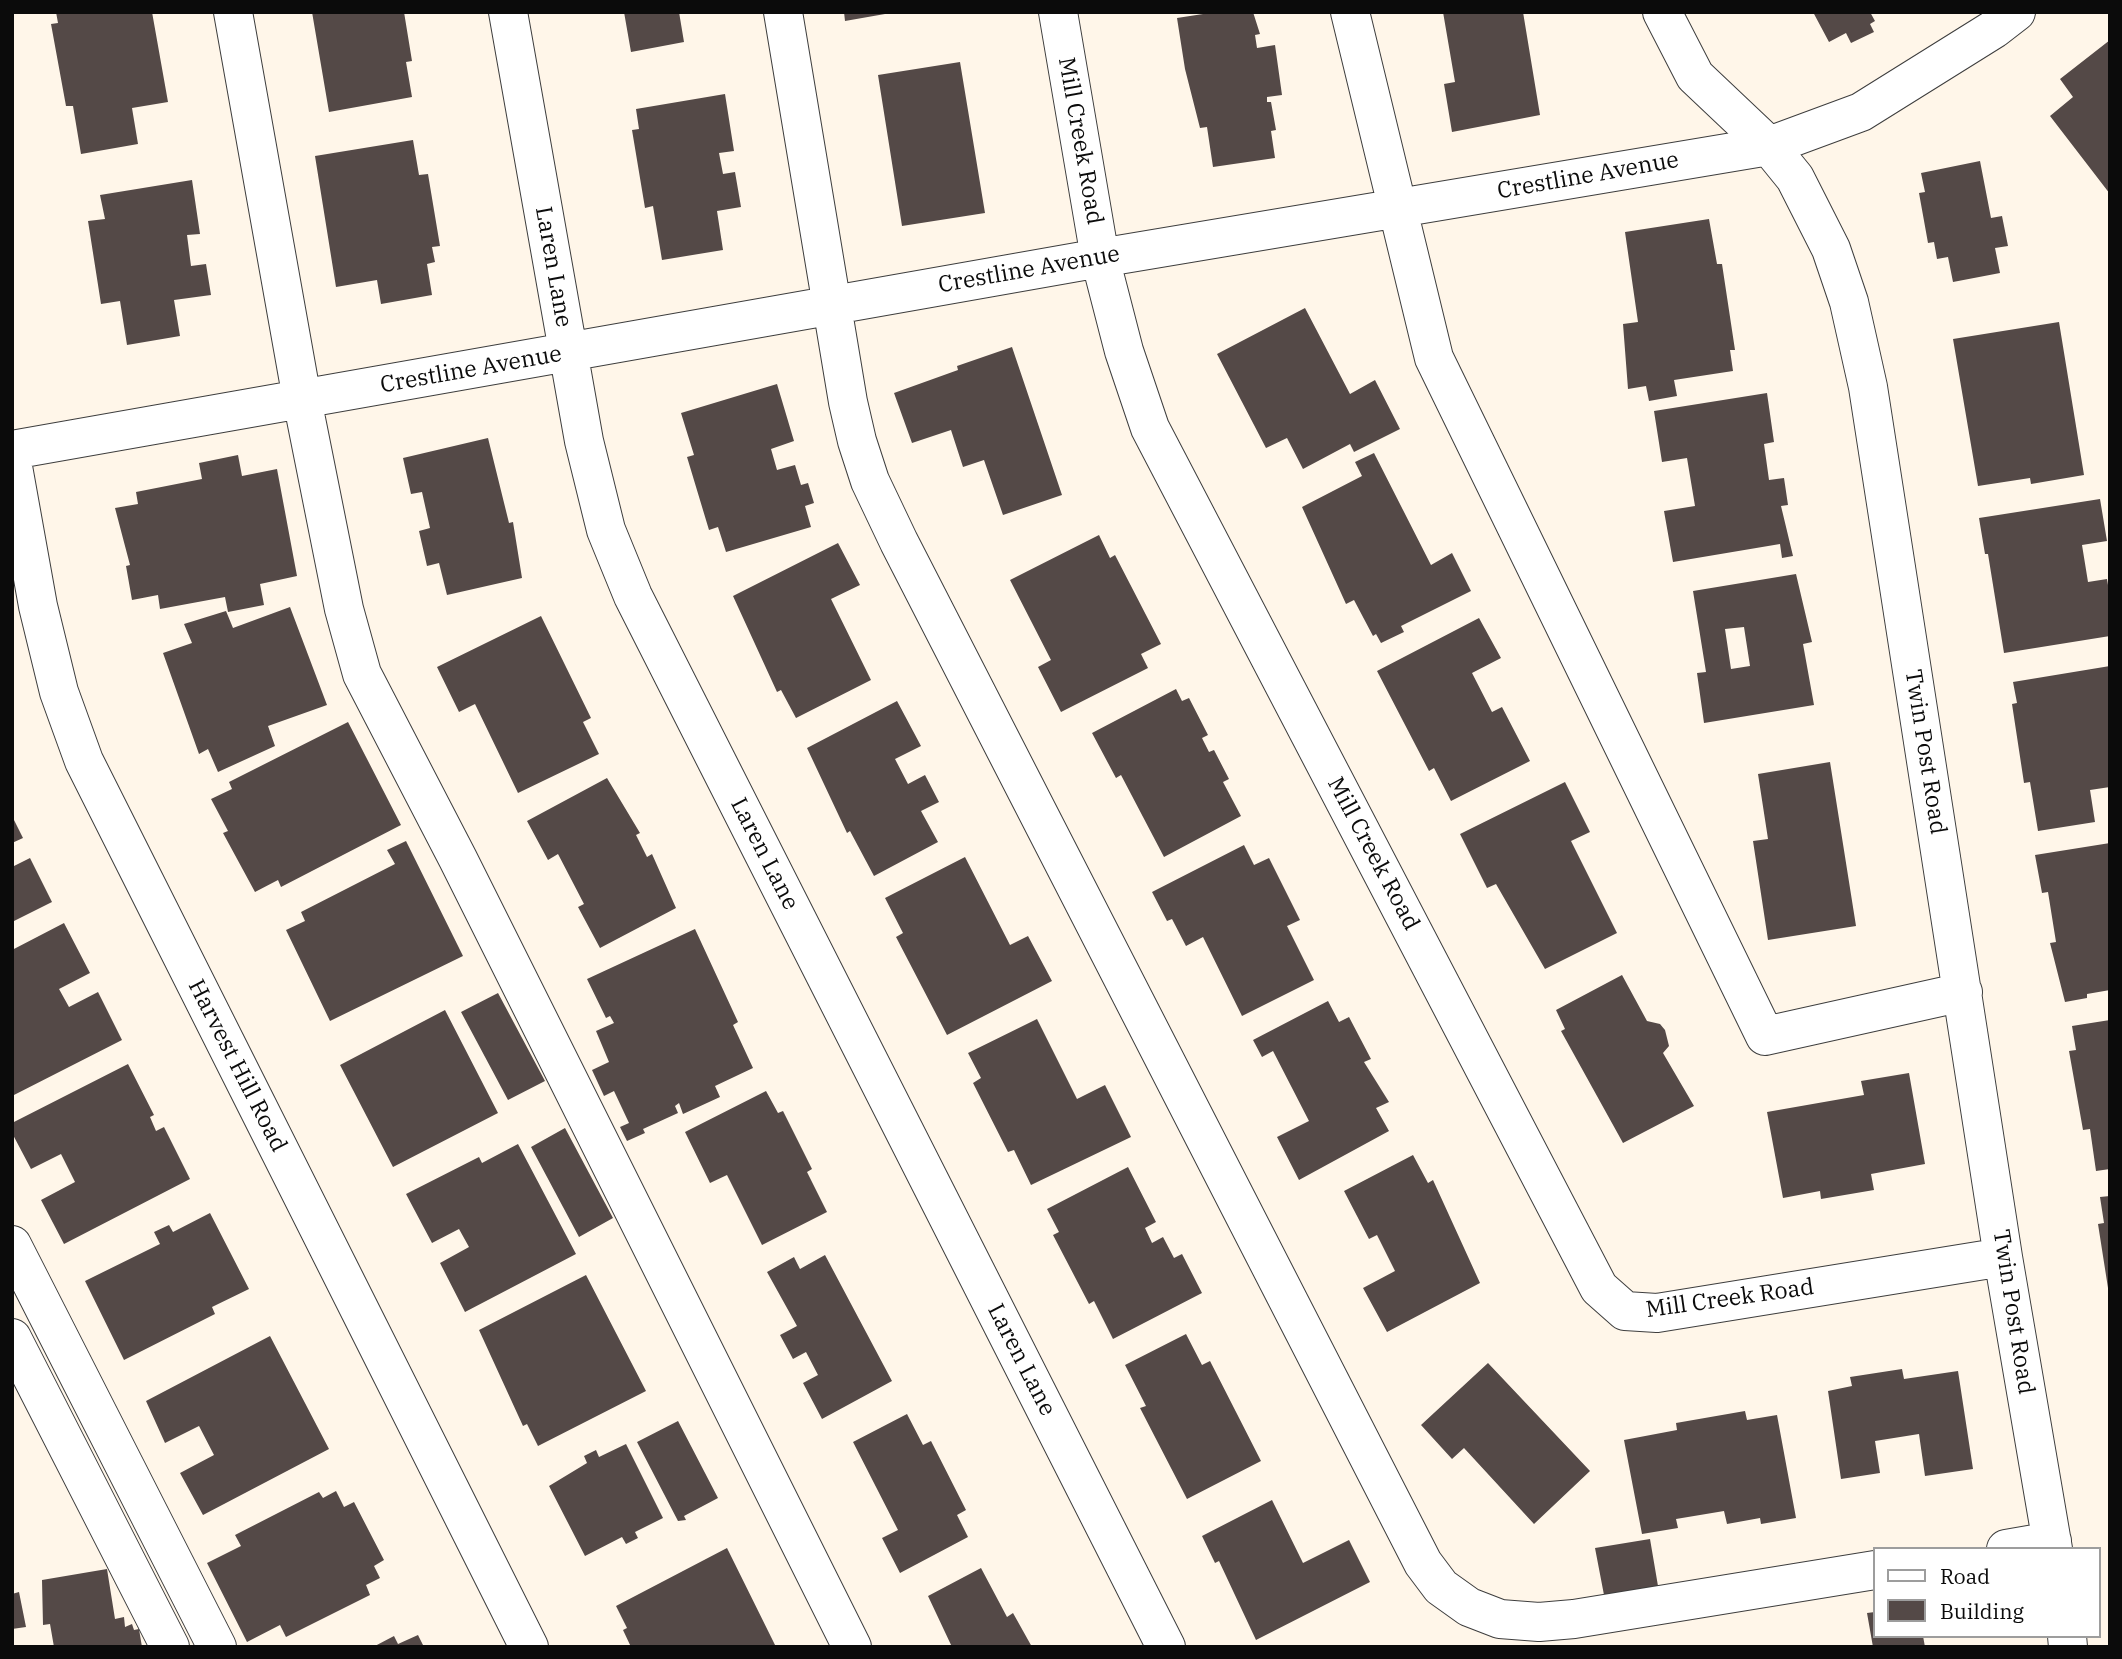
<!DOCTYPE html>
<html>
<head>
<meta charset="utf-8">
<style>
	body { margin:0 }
	#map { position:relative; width:2122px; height:1659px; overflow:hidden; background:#fff6e9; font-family:"IBM Plex Serif",serif }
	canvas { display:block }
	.frame { position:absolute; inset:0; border:14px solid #0b0b0b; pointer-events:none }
	.legend { position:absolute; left:1873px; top:1547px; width:228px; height:91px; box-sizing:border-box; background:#fff; border:2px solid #9d9d9d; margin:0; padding:9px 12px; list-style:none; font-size:21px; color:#0b0b0b }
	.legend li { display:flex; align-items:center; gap:14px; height:35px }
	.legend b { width:35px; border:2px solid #9d9d9d }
</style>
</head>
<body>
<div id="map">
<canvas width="2122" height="1659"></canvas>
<div class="frame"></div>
<ul class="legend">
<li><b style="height:9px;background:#fff"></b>Road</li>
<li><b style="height:19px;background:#544947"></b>Building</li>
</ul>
</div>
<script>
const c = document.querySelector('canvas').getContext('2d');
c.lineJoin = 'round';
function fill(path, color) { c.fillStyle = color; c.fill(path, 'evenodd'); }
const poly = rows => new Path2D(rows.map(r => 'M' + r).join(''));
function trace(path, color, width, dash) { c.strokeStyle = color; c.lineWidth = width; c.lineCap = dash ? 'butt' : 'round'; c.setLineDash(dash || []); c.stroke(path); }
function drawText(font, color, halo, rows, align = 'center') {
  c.font = font + ' "IBM Plex Serif",serif'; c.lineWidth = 7; c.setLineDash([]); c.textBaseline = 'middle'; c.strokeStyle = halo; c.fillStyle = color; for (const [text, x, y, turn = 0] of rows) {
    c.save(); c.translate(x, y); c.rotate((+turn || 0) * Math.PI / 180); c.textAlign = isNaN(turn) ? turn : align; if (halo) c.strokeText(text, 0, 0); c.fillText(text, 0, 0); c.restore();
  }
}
fill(poly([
	[56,12,152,12,168,102,132,108,138,144,81,154,73,106,66,106,51,24,58,23],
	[312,12,404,12,412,61,406,62,412,97,329,112],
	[624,12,679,12,684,42,631,52],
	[844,12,885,12,885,14,845,21],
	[1216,12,1253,12,1260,34,1255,35,1257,48,1275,45,1282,95,1267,97,1267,102,1271,102,1276,130,1271,131,1275,158,1213,167,1207,127,1200,128,1185,69,1177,18],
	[1443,12,1523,12,1540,115,1452,132,1444,84,1455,82],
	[1813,12,1870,12,1875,21,1870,24,1874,32,1851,43,1846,33,1829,42],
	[2110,40,2110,194,2050,116,2073,97,2060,79],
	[960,62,985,213,902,226,878,75],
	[725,94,734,151,719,153,723,174,735,172,741,207,717,211,723,250,662,260,653,206,645,208,632,130,639,129,636,109],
	[413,140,419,175,428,174,440,246,432,247,435,262,427,264,432,295,381,304,377,280,336,287,315,156],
	[1980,161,1991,218,2002,216,2008,246,1995,248,2000,273,1953,282,1948,257,1937,259,1934,242,1928,243,1919,193,1925,192,1921,173],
	[192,180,200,234,187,235,191,266,206,264,211,295,174,300,180,336,127,345,120,301,101,304,88,221,105,219,100,195],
	[1709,219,1717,264,1722,264,1735,350,1730,350,1733,371,1674,380,1677,396,1649,401,1646,386,1628,389,1623,324,1638,322,1625,232],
	[1305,308,1350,394,1375,380,1400,429,1354,452,1350,444,1303,469,1287,438,1266,448,1217,354],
	[2059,322,2084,475,2031,484,2030,478,1978,486,1953,339],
	[1012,347,1062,495,1003,515,984,460,963,467,951,430,912,443,894,393,958,370,957,366],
	[777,384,794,441,771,449,777,470,795,465,801,485,808,483,814,503,805,506,811,527,726,552,718,527,709,530,687,457,694,455,681,413],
	[1767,393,1774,442,1764,444,1769,480,1784,478,1788,505,1781,506,1793,556,1782,558,1780,544,1673,562,1664,511,1695,506,1687,458,1662,462,1654,411],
	[488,438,509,523,513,522,522,578,447,595,439,563,427,566,419,531,430,528,422,492,411,494,403,458],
	[1374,453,1431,565,1452,553,1471,591,1401,626,1404,632,1381,643,1376,634,1373,636,1354,600,1346,604,1302,507,1362,476,1355,462],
	[238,455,242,476,277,469,297,576,260,584,264,605,228,612,225,597,160,609,158,595,132,600,126,566,130,565,115,508,138,504,136,492,202,479,199,463],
	[2100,499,2107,541,2082,545,2088,582,2107,579,2110,597,2110,636,2004,653,1988,554,1985,554,1979,518],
	[1099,535,1110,558,1115,555,1161,644,1141,654,1148,668,1061,712,1038,667,1051,660,1010,580],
	[838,543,860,585,831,599,871,680,796,718,781,690,777,692,733,596],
	[1796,574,1812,642,1803,644,1814,705,1704,723,1697,673,1706,672,1693,591],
	[1744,627,1750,666,1731,669,1725,629],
	[290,607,327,705,268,726,275,746,218,772,208,749,199,754,163,653,192,643,184,624,226,611,233,628],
	[541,616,591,718,583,722,599,754,518,793,475,704,459,712,437,667],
	[1479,618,1501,658,1472,673,1492,712,1502,707,1530,761,1451,801,1434,768,1429,771,1377,671],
	[2110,666,2110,787,2090,790,2095,822,2038,831,2030,782,2024,783,2012,704,2017,703,2013,682],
	[1176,689,1182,701,1189,698,1208,735,1202,738,1209,752,1214,750,1229,779,1223,782,1241,816,1164,857,1121,775,1116,778,1092,733],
	[897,701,921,746,895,759,908,784,925,775,939,802,921,811,938,842,874,876,850,831,847,833,807,748],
	[348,722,401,825,281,887,278,880,255,892,223,833,228,831,211,799,232,789,229,782],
	[1830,762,1856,926,1768,940,1753,841,1768,839,1758,774],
	[607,778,640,833,636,835,647,857,652,854,676,908,600,948,578,907,584,904,558,854,548,860,527,821],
	[1565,782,1590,832,1571,841,1617,933,1545,969,1496,884,1487,888,1460,834],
	[12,816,23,838,12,843],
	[406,841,463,956,330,1021,286,930,305,921,301,912,395,864,387,850],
	[2110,843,2110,990,2087,994,2087,998,2065,1002,2050,943,2056,942,2048,892,2042,893,2035,855],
	[1244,845,1254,865,1269,858,1300,920,1287,926,1314,980,1242,1016,1203,937,1186,946,1172,919,1167,921,1152,892],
	[965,857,1010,945,1028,936,1052,981,947,1035,896,937,903,933,885,898],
	[30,858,52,902,12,922,12,867],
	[64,923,90,973,59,989,69,1007,98,992,122,1040,12,1096,12,950],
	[695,929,738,1022,733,1025,753,1068,715,1086,720,1097,683,1114,679,1103,675,1106,678,1113,643,1129,645,1133,627,1141,620,1127,629,1123,614,1091,604,1096,592,1070,609,1062,596,1031,614,1023,610,1016,606,1018,587,979],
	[1622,975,1647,1021,1660,1024,1665,1030,1669,1046,1663,1053,1694,1106,1623,1143,1561,1031,1565,1029,1556,1010],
	[498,993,545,1081,508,1100,461,1012],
	[1328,1001,1339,1022,1349,1017,1371,1059,1364,1062,1389,1102,1376,1108,1389,1131,1299,1180,1277,1137,1309,1121,1273,1051,1262,1057,1253,1040],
	[445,1010,498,1113,393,1167,340,1065],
	[1037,1019,1077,1099,1105,1085,1131,1137,1031,1185,1014,1150,1008,1152,973,1083,981,1078,968,1053],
	[2110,1020,2110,1169,2096,1171,2090,1129,2083,1130,2069,1051,2076,1050,2072,1026],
	[128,1064,154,1115,150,1117,156,1131,164,1127,190,1179,64,1244,41,1200,75,1182,61,1154,31,1169,12,1133,12,1123],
	[1909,1073,1925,1164,1871,1174,1874,1190,1821,1199,1820,1191,1783,1198,1767,1112,1864,1095,1861,1081],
	[766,1091,778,1113,783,1111,812,1169,807,1172,827,1212,762,1245,727,1175,710,1183,685,1132],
	[565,1128,613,1218,579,1237,531,1147],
	[518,1144,576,1254,465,1312,440,1263,469,1247,459,1229,432,1243,406,1194,479,1157,482,1163],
	[1413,1155,1428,1183,1433,1180,1480,1283,1387,1332,1363,1288,1395,1271,1377,1235,1369,1239,1344,1191],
	[1128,1167,1156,1222,1145,1228,1152,1243,1163,1237,1174,1258,1182,1254,1202,1293,1113,1339,1094,1301,1089,1304,1053,1235,1059,1232,1047,1209],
	[2110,1196,2110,1288,2108,1288,2098,1224,2104,1223,2100,1197],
	[210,1213,249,1289,212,1307,215,1314,124,1360,85,1281,160,1244,154,1232,169,1225,173,1232],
	[825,1255,892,1381,822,1419,803,1383,818,1375,806,1352,793,1359,780,1335,797,1326,767,1272,794,1257,800,1269],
	[586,1275,646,1391,538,1446,527,1424,523,1426,479,1330],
	[1186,1334,1202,1365,1210,1361,1261,1461,1187,1499,1140,1408,1146,1406,1125,1365],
	[270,1336,329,1449,203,1515,180,1473,214,1455,199,1426,165,1443,146,1401],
	[1488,1363,1590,1471,1534,1524,1464,1448,1452,1459,1421,1425],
	[1902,1369,1904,1379,1958,1371,1973,1469,1925,1476,1919,1434,1875,1441,1880,1473,1841,1479,1828,1391,1852,1386,1850,1377],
	[1745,1411,1747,1420,1777,1415,1796,1518,1761,1524,1760,1518,1727,1524,1724,1511,1676,1519,1678,1528,1642,1534,1624,1440,1677,1430,1676,1423],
	[907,1414,923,1445,931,1441,966,1510,957,1515,968,1537,900,1573,882,1538,898,1530,853,1442],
	[678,1421,718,1498,684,1516,686,1520,678,1521,637,1442],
	[626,1444,663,1518,635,1532,638,1538,626,1544,622,1537,585,1556,549,1486,587,1463,584,1456,596,1450,599,1457],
	[336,1491,344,1507,354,1502,384,1560,374,1566,380,1578,366,1585,370,1595,286,1637,280,1625,247,1642,207,1563,241,1546,235,1535,319,1492,323,1498],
	[1272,1500,1303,1563,1349,1540,1370,1582,1256,1640,1219,1561,1215,1563,1202,1536],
	[1650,1539,1658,1586,1604,1595,1595,1548],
	[727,1548,776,1647,631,1647,623,1630,627,1628,616,1606],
	[981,1568,1007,1617,1013,1613,1032,1647,952,1647,928,1596],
	[107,1569,115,1619,124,1617,125,1627,132,1624,134,1630,139,1629,142,1647,54,1647,50,1624,43,1625,42,1580],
	[19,1592,26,1627,12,1629,12,1594],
	[1875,1612,1875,1636,1923,1636,1925,1647,1873,1647,1867,1613],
	[418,1635,424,1647,373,1647,394,1636,398,1644]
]), '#544947');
const minor = poly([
	[233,12,302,399,344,609,362,674,458,859,852,1647],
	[508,12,584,441,606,530,633,596,1166,1647],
	[783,12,848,402,857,441,870,481,899,542,1423,1563,1441,1587,1469,1607,1500,1619,1539,1622,1574,1619,1875,1570],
	[1058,12,1100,258,1124,351,1150,428,1599,1288,1625,1311,1657,1313,2003,1257],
	[1350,12,1434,358,1765,1036,1963,992],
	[1662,12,1695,76,1769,146,1795,178,1831,249,1849,302,1868,387,2003,1257,2053,1549],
	[12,450,1100,258,1769,146,1861,112,1994,29,2016,12],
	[12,461,38,606,59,692,84,761,529,1647],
	[12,1245,217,1647],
	[12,1338,170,1647],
	[2006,1549,2052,1541],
	[2067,1636,2068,1647]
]);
trace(minor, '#3e3e3e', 40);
trace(minor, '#fff', 38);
drawText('23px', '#0b0b0b', '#fff', [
	["Mill Creek Road",1080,141,80],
	["Crestline Avenue",1588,176,-10],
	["Laren Lane",553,267,80],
	["Crestline Avenue",1029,270,-10],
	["Crestline Avenue",471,370,-10],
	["Twin Post Road",1925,752,81],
	["Laren Lane",764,854,63],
	["Mill Creek Road",1373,854,62],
	["Harvest Hill Road",237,1066,63],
	["Mill Creek Road",1730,1299,-8],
	["Twin Post Road",2013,1312,81],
	["Laren Lane",1021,1360,63]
]);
</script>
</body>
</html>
